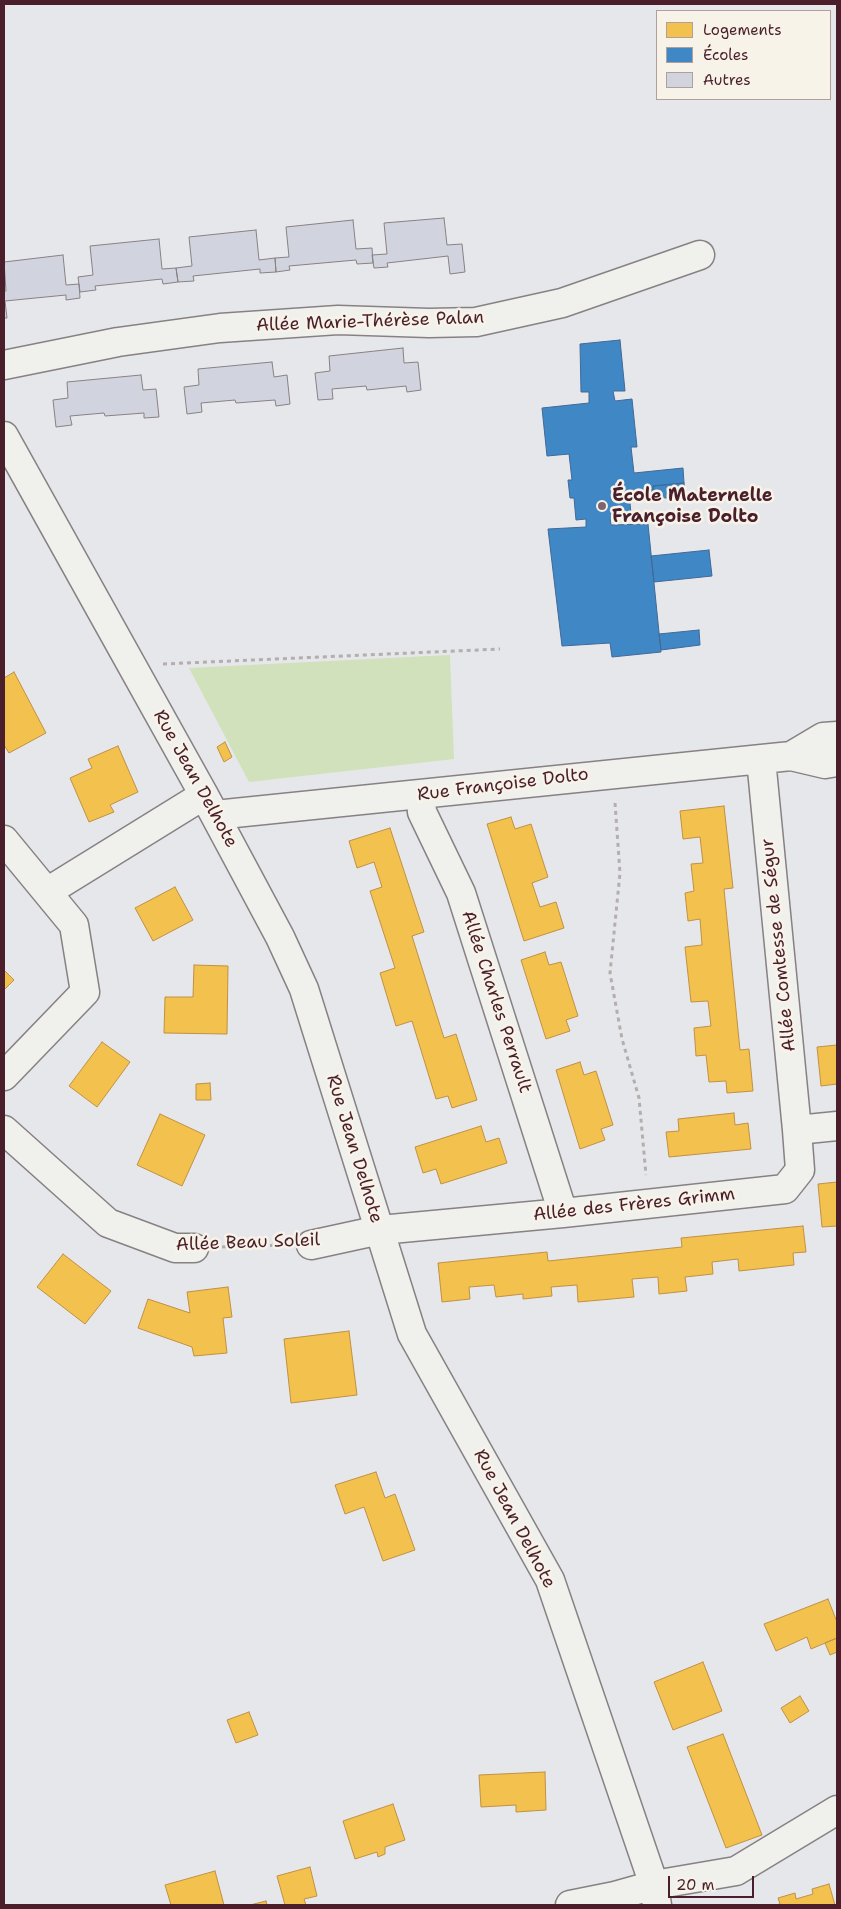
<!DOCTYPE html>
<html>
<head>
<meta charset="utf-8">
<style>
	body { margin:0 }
	#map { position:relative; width:841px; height:1909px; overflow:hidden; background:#e6e7ea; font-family:"Shantell Sans",sans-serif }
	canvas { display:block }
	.frame { position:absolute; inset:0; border:5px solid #4a1f2b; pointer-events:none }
	.legend { position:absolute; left:656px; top:10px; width:175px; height:90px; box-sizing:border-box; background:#f7f3e8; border:1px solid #b29e9c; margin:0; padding:6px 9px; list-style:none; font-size:15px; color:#4a1f2b }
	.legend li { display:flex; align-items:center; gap:10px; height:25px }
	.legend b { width:25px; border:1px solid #b29e9c }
	.scale { position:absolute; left:668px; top:1876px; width:86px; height:22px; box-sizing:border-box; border:2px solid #4a1f2b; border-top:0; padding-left:6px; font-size:15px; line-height:18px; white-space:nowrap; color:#4a1f2b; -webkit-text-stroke:4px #f7f3e8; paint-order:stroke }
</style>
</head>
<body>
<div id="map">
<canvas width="841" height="1909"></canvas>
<div class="frame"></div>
<ul class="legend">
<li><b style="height:14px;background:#f2c14e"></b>Logements</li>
<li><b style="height:14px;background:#3f88c5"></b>Écoles</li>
<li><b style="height:14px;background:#d1d3df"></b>Autres</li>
</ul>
<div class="scale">20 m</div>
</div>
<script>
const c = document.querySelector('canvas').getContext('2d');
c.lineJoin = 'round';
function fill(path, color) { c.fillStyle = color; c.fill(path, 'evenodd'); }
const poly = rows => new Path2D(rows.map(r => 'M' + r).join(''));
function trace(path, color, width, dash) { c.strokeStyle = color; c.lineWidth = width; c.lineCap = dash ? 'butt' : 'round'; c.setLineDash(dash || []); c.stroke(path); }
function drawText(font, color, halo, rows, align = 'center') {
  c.font = font + ' "Shantell Sans",sans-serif'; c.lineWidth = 5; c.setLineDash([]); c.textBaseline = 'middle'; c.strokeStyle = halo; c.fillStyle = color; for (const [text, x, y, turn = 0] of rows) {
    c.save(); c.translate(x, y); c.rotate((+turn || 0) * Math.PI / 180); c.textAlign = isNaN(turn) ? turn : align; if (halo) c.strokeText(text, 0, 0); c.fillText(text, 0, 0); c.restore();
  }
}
fill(poly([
	[450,655,454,759,249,782,189,668]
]), '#d1e1bb');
const homes = poly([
	[14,672,46,733,9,753,4,745,4,678,14,672],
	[225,742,232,757,224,762,217,747,225,742],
	[118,746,138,792,110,805,114,812,89,822,70,778,92,768,88,759,118,746],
	[724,806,733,888,724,889,740,1050,749,1049,753,1091,727,1093,726,1081,709,1082,706,1055,696,1056,694,1028,711,1026,708,1001,691,1002,685,947,702,945,700,919,688,921,685,893,694,891,691,864,703,863,700,837,683,839,680,811,724,806],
	[511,817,515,829,531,824,548,877,532,883,540,907,556,902,564,928,524,941,487,824,511,817],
	[390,828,424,932,412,936,444,1038,456,1034,477,1100,452,1108,448,1096,436,1099,412,1021,396,1026,380,973,395,968,370,891,382,887,374,862,357,868,349,841,390,828],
	[175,887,193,920,153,941,135,908,175,887],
	[545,952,549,965,561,962,578,1016,566,1020,570,1031,546,1039,521,960,545,952],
	[194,965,228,966,227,1034,164,1033,165,997,193,997,194,965],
	[4,970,14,980,4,990,4,970],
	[102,1042,130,1062,97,1107,69,1086,102,1042],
	[837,1045,837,1084,821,1086,817,1047,837,1045],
	[580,1062,584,1075,596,1071,613,1125,601,1129,605,1140,580,1149,556,1070,580,1062],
	[210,1083,211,1100,196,1100,196,1084,210,1083],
	[734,1113,735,1125,748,1123,751,1149,669,1157,666,1132,679,1131,678,1119,734,1113],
	[160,1114,205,1135,182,1186,137,1165,160,1114],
	[481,1126,486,1142,499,1138,507,1163,441,1184,436,1169,423,1173,415,1147,481,1126],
	[837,1182,837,1226,822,1227,818,1184,837,1182],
	[803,1226,806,1252,793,1253,794,1265,739,1271,738,1259,712,1262,713,1274,685,1277,687,1291,659,1294,658,1277,632,1279,634,1297,578,1302,577,1285,551,1287,552,1296,523,1299,523,1294,496,1297,494,1285,469,1287,470,1299,442,1302,438,1263,547,1252,548,1261,682,1247,681,1238,803,1226],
	[63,1254,111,1291,85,1324,37,1287,63,1254],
	[228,1287,232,1317,223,1318,227,1353,194,1356,192,1347,138,1328,148,1299,190,1313,187,1292,228,1287],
	[349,1331,357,1395,291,1403,284,1339,349,1331],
	[376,1472,385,1498,395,1494,415,1550,383,1561,364,1507,345,1514,335,1485,376,1472],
	[828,1599,837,1622,837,1638,811,1649,807,1637,776,1651,764,1624,828,1599],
	[837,1638,837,1652,830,1655,825,1643,837,1638],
	[703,1662,722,1711,673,1730,654,1682,703,1662],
	[800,1696,809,1711,790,1723,781,1708,800,1696],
	[249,1712,258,1735,236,1743,227,1720,249,1712],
	[723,1734,762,1835,726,1848,687,1747,723,1734],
	[545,1772,546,1810,516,1812,516,1805,481,1807,479,1775,545,1772],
	[393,1804,405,1840,385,1847,385,1854,378,1857,377,1852,355,1859,343,1821,393,1804],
	[310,1867,317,1896,304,1899,306,1905,285,1905,277,1876,310,1867],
	[215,1871,224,1905,171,1905,165,1885,215,1871],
	[829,1884,835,1905,775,1905,780,1904,778,1898,795,1893,796,1899,813,1894,812,1889,829,1884],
	[266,1901,267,1905,250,1905,266,1901]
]);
fill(homes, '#f2c14e');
trace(homes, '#c09044', 1);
const schools = poly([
	[620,340,625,391,613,391,615,401,632,399,637,447,631,447,634,473,683,468,684,483,653,486,653,490,629,491,631,514,610,517,611,525,648,524,661,652,612,657,610,643,562,646,548,529,586,527,586,519,576,520,574,498,570,498,568,480,572,480,569,454,547,456,542,408,589,403,589,392,581,392,580,344,620,340],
	[684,483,686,499,629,496,629,491,653,490,653,486,684,483],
	[709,550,712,576,654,582,651,556,709,550],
	[699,630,700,645,661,650,659,634,699,630]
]);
fill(schools, '#3f88c5');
trace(schools, '#426897', 1);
const building = poly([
	[444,218,447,245,462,244,465,272,450,274,448,256,387,263,388,267,374,268,372,255,387,254,384,223,444,218],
	[353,220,356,249,372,248,373,263,357,264,356,260,289,266,290,270,276,272,275,258,289,257,286,227,353,220],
	[256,230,259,260,275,258,276,272,260,273,260,269,193,276,194,281,178,282,176,268,192,266,189,237,256,230],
	[159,239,162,269,176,268,178,282,163,284,162,279,95,286,96,290,80,292,78,277,93,275,90,246,159,239],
	[63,255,66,285,79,284,80,298,66,300,66,295,5,301,7,318,4,318,4,291,6,291,4,262,63,255],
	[403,348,404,363,418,362,421,390,407,392,406,386,367,390,366,386,332,389,333,399,318,400,315,373,330,371,329,356,403,348],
	[272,362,274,377,287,375,290,404,276,406,275,400,236,403,235,400,201,403,202,412,187,414,184,387,199,385,198,369,272,362],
	[141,375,143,390,156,389,159,417,144,418,144,413,105,416,104,413,70,416,72,425,56,427,53,400,68,398,67,382,141,375]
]);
fill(building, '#d1d3df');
trace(building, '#888184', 1);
const street = poly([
	[4,365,118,342,220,328,338,320,429,323,476,322,562,303,700,255],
	[4,436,204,795,280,937,304,989,412,1334,550,1580,654,1885,657,1905],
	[791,756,823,737,837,736],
	[761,759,797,1130],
	[421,795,422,812,461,893,563,1213],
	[215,815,791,756,825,764,837,762],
	[4,840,74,925,85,992,4,1076],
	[47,892,204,795],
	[4,1130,108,1223,175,1248,194,1248],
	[311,1245,380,1230,563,1213,785,1189,800,1170,797,1130,837,1126],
	[570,1905,615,1896,654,1885,736,1871,837,1810]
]);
trace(street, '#888184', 31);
trace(poly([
	[163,664,500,649],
	[615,803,620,873,610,973,622,1039,639,1098,646,1175],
	[222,1247,283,1245]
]), '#b4aeae', 3, [4, 4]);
trace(street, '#f0f0ed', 28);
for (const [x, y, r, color] of [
	[602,506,5,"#81656e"]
]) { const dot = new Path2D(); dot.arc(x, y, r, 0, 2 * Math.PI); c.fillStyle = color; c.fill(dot); trace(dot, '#f7f3e8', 2); }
drawText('18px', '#4a1f2b', '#f7f3e8', [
	["Allée Marie-Thérèse Palan",370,322,-2],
	["Rue Jean Delhote",195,779,61],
	["Rue Françoise Dolto",503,785,-7],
	["Allée Comtesse de Ségur",779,945,-96],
	["Allée Charles Perrault",496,1002,72],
	["Rue Jean Delhote",354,1149,73],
	["Allée des Frères Grimm",634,1205,-6],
	["Allée Beau Soleil",248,1243,-2],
	["Rue Jean Delhote",514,1519,62]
]);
drawText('bold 18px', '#4a1f2b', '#f7f3e8', [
	["École Maternelle",612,496],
	["Françoise Dolto",612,517]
], 'left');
</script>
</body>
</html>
